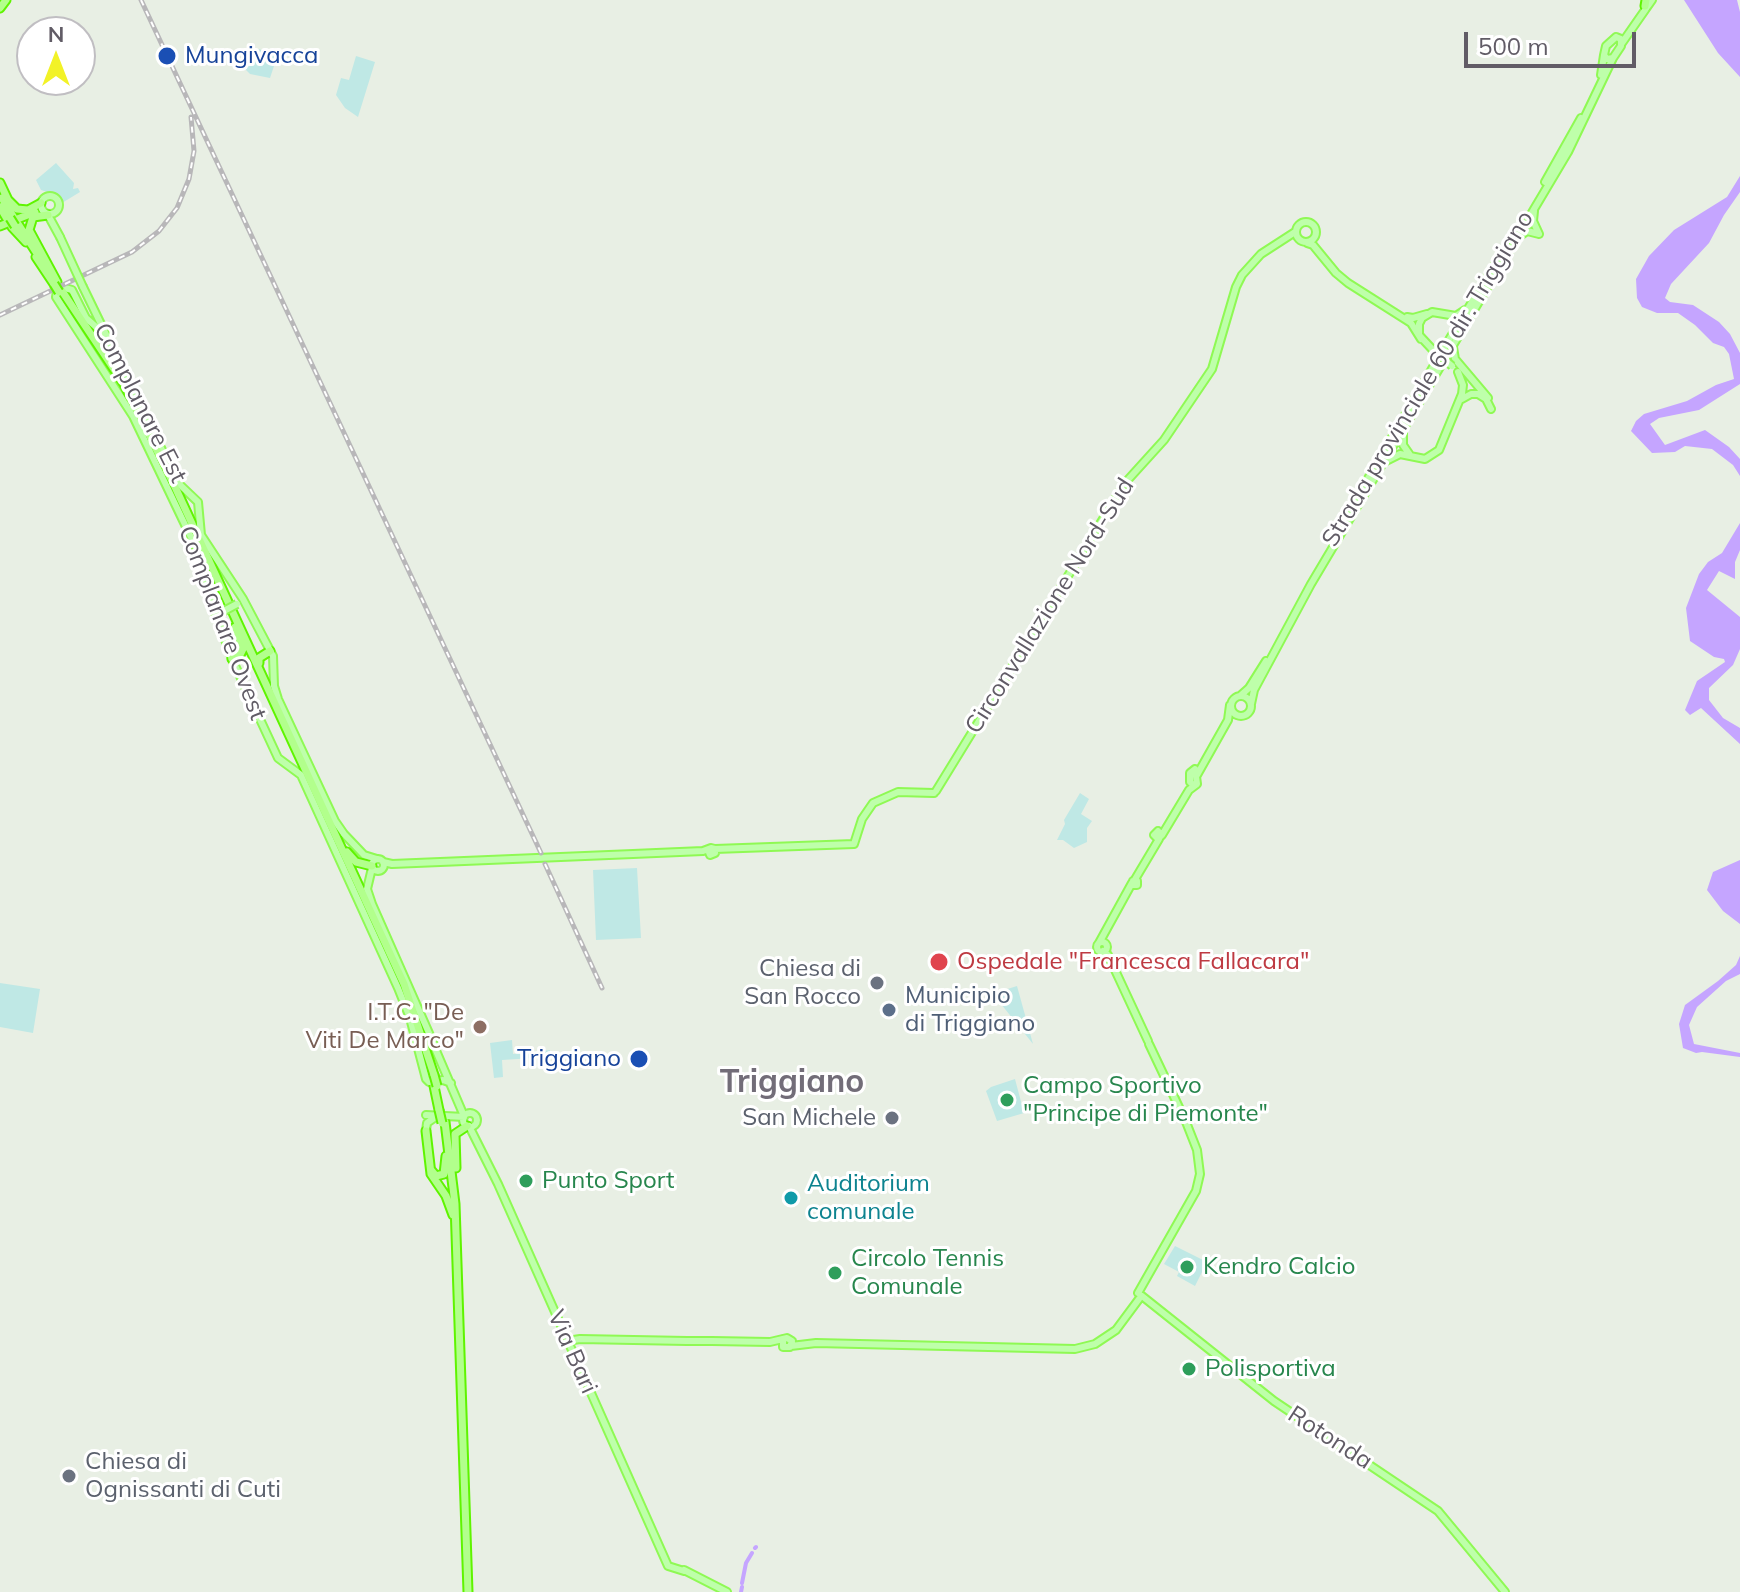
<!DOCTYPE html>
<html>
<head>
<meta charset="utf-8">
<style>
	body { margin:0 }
	#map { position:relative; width:1740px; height:1592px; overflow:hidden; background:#e8efe4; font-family:Mulish,sans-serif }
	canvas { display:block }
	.north { position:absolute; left:16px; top:16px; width:80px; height:80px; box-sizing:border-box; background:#fff; border:2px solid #c0bec2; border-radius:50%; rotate:0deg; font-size:22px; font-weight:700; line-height:32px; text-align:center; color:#615c66 }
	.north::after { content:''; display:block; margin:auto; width:28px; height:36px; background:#f2f227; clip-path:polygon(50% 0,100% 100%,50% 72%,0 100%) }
	.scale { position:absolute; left:1464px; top:32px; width:172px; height:36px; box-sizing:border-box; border:4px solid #615c66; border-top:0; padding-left:10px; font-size:24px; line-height:28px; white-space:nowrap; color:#615c66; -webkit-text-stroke:6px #fff; paint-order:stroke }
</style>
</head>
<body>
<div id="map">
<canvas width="1740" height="1592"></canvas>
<div class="north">N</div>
<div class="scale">500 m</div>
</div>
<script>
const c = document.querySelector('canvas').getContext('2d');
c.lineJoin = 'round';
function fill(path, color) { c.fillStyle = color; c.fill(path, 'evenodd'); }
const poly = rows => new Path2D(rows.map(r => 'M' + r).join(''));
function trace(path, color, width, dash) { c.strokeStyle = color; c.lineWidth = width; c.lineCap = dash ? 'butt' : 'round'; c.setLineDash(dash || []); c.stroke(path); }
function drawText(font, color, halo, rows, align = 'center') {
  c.font = font + ' Mulish,sans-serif'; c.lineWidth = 6; c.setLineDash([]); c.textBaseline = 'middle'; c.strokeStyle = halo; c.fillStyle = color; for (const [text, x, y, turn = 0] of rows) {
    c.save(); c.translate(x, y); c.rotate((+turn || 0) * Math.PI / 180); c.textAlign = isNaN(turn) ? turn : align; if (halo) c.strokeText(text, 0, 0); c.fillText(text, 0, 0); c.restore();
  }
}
fill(poly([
	[250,47,278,54,270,78,250,74,246,70],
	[356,56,375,62,358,117,345,108,336,95,341,78,349,80],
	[56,163,74,183,73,189,78,188,80,192,62,203,53,194,41,190,36,180],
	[1080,793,1089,799,1081,814,1092,821,1087,828,1087,842,1074,848,1063,840,1057,840,1065,824,1064,820],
	[637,868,641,938,596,940,593,870],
	[0,983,40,989,33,1033,0,1027],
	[1017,986,1033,1044,1001,1004,1003,1002,1001,991],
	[512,1040,513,1054,550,1050,550,1057,502,1060,503,1077,494,1078,490,1043],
	[1015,1079,1024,1113,997,1121,986,1091,991,1087],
	[1175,1246,1207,1262,1195,1286,1177,1276,1179,1272,1164,1264]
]), '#bfe8e5');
fill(poly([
	[1684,0,1737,0,1740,12,1740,77,1718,53],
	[1740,176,1740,192,1724,215,1709,243,1671,284,1665,298,1670,302,1693,305,1719,322,1730,334,1740,353,1740,384,1699,410,1659,418,1650,424,1665,445,1705,430,1729,447,1740,459,1740,476,1733,465,1712,449,1685,446,1675,452,1652,453,1631,431,1636,421,1644,414,1687,401,1716,385,1734,379,1729,354,1724,347,1713,343,1695,325,1678,313,1657,313,1642,307,1637,298,1636,279,1649,256,1674,230,1727,197],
	[1740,523,1740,550,1735,562,1735,579,1719,571,1707,590,1740,617,1740,649,1733,665,1709,688,1709,700,1723,718,1740,728,1740,744,1701,708,1690,715,1685,710,1697,681,1725,662,1724,659,1714,657,1690,641,1686,608,1699,574,1708,562,1722,553],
	[1740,860,1740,924,1723,911,1707,890,1713,872],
	[1740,956,1740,974,1726,981,1697,1007,1689,1025,1694,1044,1740,1053,1740,1057,1702,1052,1696,1053,1683,1048,1679,1024,1685,1005,1718,981,1736,965]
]), '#c5a5ff');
trace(poly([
	[755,1548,756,1547],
	[742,1583,746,1563,752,1553],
	[741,1592,742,1587]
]), '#c5a5ff', 4);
const major = poly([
	[1616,37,1621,39,1621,46,1613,58,1607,59,1604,55,1606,46,1616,37],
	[1622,43,1652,0],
	[1601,75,1604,55],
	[1545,182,1581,118],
	'41 205a9 9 0 1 1 18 0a9 9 0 1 1-18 0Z',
	[1534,211,1533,221,1539,234],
	[48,215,60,237],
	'1296 232a10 10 0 1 1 20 0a10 10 0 1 1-20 0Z',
	[1520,236,1527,231,1539,234],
	[1307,243,1313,245,1336,273,1348,283,1411,323,1421,339],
	[83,287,178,483,198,502,201,535,243,599,273,656,274,686,278,699,335,821,344,834,364,855,377,859],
	[1407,317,1413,318,1427,314],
	[105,335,86,318,72,290,65,288,57,291,56,297,133,416,200,556,214,610,232,659,278,758,301,775,398,988,410,1018,426,1079,429,1082,443,1080,451,1083],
	[1453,347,1455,359,1488,398],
	[1432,349,1419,335,1419,324,1422,318,1432,312,1456,316,1465,310],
	[1462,399,1471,394,1478,394,1486,399,1491,409],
	[1403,432,1403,445,1410,455],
	[1386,461,1400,454,1425,459,1439,450,1462,394,1463,385,1458,372],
	[1345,518,1447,343,1500,256],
	'1231 706a10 10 0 1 1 20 0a10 10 0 1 1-20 0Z',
	[1240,696,1249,688,1266,661],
	[1251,704,1254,690,1311,584,1568,152,1613,58],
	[1197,775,1228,720,1230,705],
	[936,791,1125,483,1164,440,1212,369,1236,287,1242,275,1261,254,1295,232],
	[1158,831,1162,835,1158,839,1154,835,1158,831],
	[1162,835,1189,790,1197,784,1195,769,1190,773,1190,782,1194,786],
	[715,849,854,844,862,819,873,803,898,792,934,793],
	'372 865a6 6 0 1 1 12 0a6 6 0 1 1-12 0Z',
	[383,862,392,864,633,854,703,851,711,848,715,849,715,853,710,855,708,850],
	[372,868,367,889,372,904,436,1049],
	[1133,881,1137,881,1137,885,1133,885,1133,881],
	[1134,881,1159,839],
	'1097 947a5 5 0 1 1 10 0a5 5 0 1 1-10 0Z',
	[1099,943,1132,883],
	[1103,951,1108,955,1148,1041],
	[434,1046,464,1116],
	'463 1120a7 7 0 1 1 14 0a7 7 0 1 1-14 0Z',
	[426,1115,464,1117],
	[469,1126,498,1184,668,1566,684,1571],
	[426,1131,427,1123,437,1116],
	[1138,1293,1196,1191,1200,1174,1197,1150,1186,1122,1149,1044],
	[1142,1296,1274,1401,1438,1511,1505,1592],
	[567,1341,580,1339,687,1341],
	[712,1341,770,1342,787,1338,792,1341,790,1347,783,1347,783,1339],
	[791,1346,816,1343,1075,1349,1095,1344,1116,1330,1139,1299],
	[684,1570,727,1592]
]);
const highway = poly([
	[1645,6,1646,0],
	[0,8,6,0],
	[0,183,8,200,17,209,28,210,41,203],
	[2,198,13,216],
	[0,207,7,219],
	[48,215,33,217,29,230,57,282],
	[18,224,40,258],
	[0,226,35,212],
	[12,227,26,242],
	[36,257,54,284],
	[62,291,124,384,176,489,404,984,434,1075],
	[232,659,240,655,243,649,235,627],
	[259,663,259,658,270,651],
	[347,852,356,862,372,866],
	[434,1086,439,1110],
	[445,1122,455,1204,468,1592],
	[426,1131,431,1174,446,1196,453,1215],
	[456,1168,455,1134,467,1126],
	[431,1170,436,1176,444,1174,446,1156]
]);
trace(major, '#8ff954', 10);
trace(highway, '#5ff400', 11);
trace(major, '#beffaa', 6);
trace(highway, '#b2ff8c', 7);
const rail = poly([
	[141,0,541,853],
	[0,315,132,252,159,231,177,208,189,179,194,151,191,117],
	[545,864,602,988]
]);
trace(rail, '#b8b7b9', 5);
trace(rail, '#fff', 2, [6]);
const majorBridge = poly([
	[60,237,83,287],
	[1432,349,1452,366],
	[222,612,237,604],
	[687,1341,712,1341]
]);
const highwayBridge = poly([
	[10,218,15,226],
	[54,284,59,292],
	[434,1075,437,1086],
	[439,1110,442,1123]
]);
trace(majorBridge, '#8ff954', 10, []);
trace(highwayBridge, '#5ff400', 11, []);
trace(majorBridge, '#beffaa', 6);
trace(highwayBridge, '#b2ff8c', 7);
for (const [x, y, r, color] of [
	[167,56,10,"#1a4fb4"],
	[939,962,10,"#e0444e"],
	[877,983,8,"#6b7280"],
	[889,1010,8,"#5c6f8a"],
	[480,1027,8,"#8d6e63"],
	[639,1059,10,"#1a4fb4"],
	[1007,1100,8,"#2e9e5b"],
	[892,1118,8,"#6b7280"],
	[526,1181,8,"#2e9e5b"],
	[791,1198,8,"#0f9aa8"],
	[1187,1267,8,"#2e9e5b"],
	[835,1273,8,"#2e9e5b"],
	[1189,1369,8,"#2e9e5b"],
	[69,1476,8,"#6b7280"]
]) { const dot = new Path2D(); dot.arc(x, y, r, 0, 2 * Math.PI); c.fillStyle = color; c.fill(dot); trace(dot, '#fff', 3); }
drawText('24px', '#164399', '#fff', [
	["Mungivacca",185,56],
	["Triggiano",621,1059,"right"]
], 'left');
drawText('24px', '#615c66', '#fff', [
	["Strada provinciale 60 dir. Triggiano",1428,379,-59],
	["Complanare Est",140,403,63],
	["Circonvallazione Nord-Sud",1050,606,-58],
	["Complanare Ovest",222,623,69],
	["Via Bari",572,1352,66],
	["Rotonda",1330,1438,33]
]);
drawText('24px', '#be3a42', '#fff', [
	["Ospedale \"Francesca Fallacara\"",957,962]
], 'left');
drawText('24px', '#5b616d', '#fff', [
	["Chiesa di",861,969],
	["San Rocco",861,997],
	["San Michele",876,1118],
	["Chiesa di",85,1462,"left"],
	["Ognissanti di Cuti",85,1490,"left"]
], 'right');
drawText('24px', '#4e5e75', '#fff', [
	["Municipio",905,996],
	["di Triggiano",905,1024]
], 'left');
drawText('24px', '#785e54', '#fff', [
	["I.T.C. \"De",464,1013],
	["Viti De Marco\"",464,1041]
], 'right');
drawText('24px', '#27864d', '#fff', [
	["Campo Sportivo",1023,1086],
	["\"Principe di Piemonte\"",1023,1114],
	["Punto Sport",542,1181],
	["Circolo Tennis",851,1259],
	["Comunale",851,1287],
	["Kendro Calcio",1203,1267],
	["Polisportiva",1205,1369]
], 'left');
drawText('24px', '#0d838f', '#fff', [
	["Auditorium",807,1184],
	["comunale",807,1212]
], 'left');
drawText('bold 32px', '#726d78', '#fff', [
	["Triggiano",792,1082]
]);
</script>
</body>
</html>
